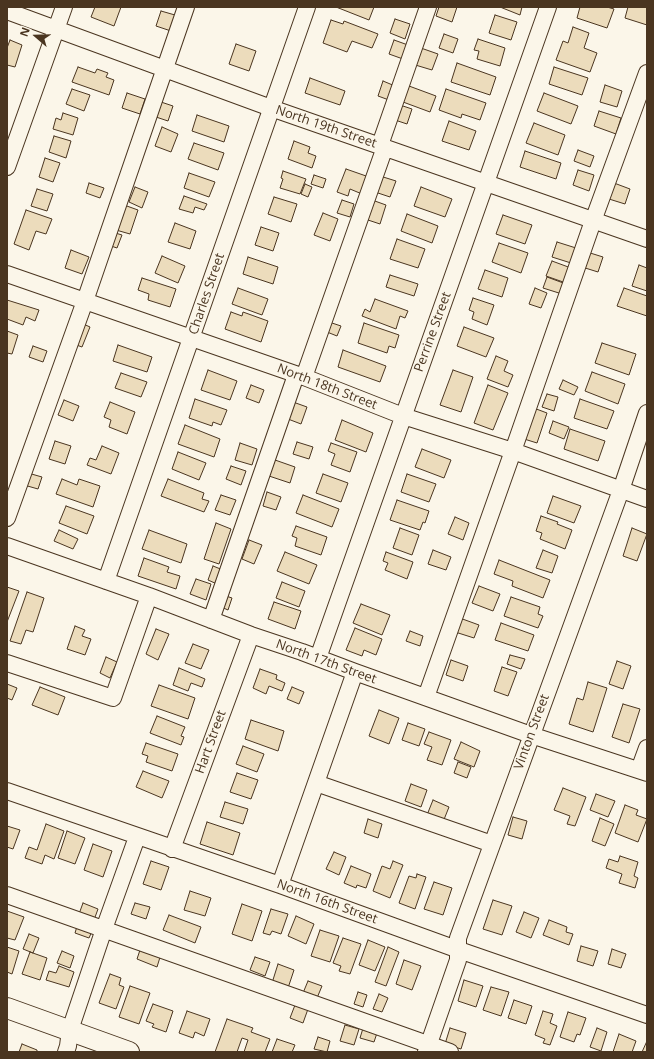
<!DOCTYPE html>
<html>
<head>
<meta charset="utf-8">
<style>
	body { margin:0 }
	#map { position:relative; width:654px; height:1059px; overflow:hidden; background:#fbf6e9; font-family:"Open Sans",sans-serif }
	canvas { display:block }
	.frame { position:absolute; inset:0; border:8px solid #4a3520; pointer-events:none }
	.north { position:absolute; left:16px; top:16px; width:40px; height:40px; -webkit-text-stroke:3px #fbf6e9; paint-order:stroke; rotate:290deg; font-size:11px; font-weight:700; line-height:16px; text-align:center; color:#4a3520 }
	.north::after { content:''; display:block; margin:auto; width:14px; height:18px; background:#4a3520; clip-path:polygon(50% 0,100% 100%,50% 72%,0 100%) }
</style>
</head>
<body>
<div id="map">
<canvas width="654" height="1059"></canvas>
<div class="frame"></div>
<div class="north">N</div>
</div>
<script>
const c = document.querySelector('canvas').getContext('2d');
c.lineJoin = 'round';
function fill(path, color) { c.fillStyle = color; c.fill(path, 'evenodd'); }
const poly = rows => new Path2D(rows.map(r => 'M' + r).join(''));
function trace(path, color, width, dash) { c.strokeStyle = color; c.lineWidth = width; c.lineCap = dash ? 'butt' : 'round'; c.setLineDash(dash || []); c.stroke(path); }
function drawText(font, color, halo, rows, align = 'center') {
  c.font = font + ' "Open Sans",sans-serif'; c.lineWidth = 3; c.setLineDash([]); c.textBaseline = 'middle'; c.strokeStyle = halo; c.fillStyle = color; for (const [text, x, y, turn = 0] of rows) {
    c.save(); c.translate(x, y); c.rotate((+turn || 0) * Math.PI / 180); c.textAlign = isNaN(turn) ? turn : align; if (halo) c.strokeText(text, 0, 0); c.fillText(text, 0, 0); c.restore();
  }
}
const building = poly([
	[95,7,121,7,114,26,91,17,95,7],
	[336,7,374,7,369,20,336,7],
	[439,7,457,7,452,22,436,16,439,7],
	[500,7,522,7,520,15,500,7],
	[580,7,607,7,614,9,607,28,577,18,580,7],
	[628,7,647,7,647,25,625,18,628,7],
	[161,11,175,15,171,31,156,26,161,11],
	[495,15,517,22,511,40,489,33,495,15],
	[395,19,410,24,405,39,390,33,395,19],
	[331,20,343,24,344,21,378,34,372,48,352,41,347,52,323,43,331,20],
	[573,27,589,33,584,48,597,53,590,72,556,60,563,41,568,43,573,27],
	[444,34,458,39,453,53,439,48,444,34],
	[478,39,505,48,500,66,477,59,479,51,474,50,478,39],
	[10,40,22,45,15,67,7,65,7,48,10,40],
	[394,40,408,45,403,59,389,54,394,40],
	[236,44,256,51,249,71,229,64,236,44],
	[418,47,438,54,432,70,412,64,418,47],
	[457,63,496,77,490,95,451,82,457,63],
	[78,67,95,73,97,69,108,73,106,77,114,80,109,95,72,82,78,67],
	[554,67,588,78,582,95,549,84,554,67],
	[310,78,345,91,340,105,305,93,310,78],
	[383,81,395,86,389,100,378,96,383,81],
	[605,85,622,91,617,107,600,102,605,85],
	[409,86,436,96,430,112,403,102,409,86],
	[72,89,90,95,84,111,66,104,72,89],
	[446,89,486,103,480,120,462,114,461,118,439,110,446,89],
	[127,93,145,99,140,114,122,108,127,93],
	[544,93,578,106,571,124,537,111,544,93],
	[158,101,173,106,168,121,153,116,158,101],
	[397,104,412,109,407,124,392,119,397,104],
	[599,111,621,118,616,134,594,126,599,111],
	[63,113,78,118,73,135,53,129,56,118,61,120,63,113],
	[197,115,229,126,224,142,192,131,197,115],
	[449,121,476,131,469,150,442,141,449,121],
	[534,123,565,135,558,155,526,143,534,123],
	[162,127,178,134,171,152,155,146,162,127],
	[54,136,71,141,66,158,49,152,54,136],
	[294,141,310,147,308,153,316,156,312,168,288,159,294,141],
	[194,143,224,153,218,170,188,159,194,143],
	[578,150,594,156,590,167,574,161,578,150],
	[525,151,561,163,556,179,520,167,525,151],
	[45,158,60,163,53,182,39,177,45,158],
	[346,169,369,177,362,194,350,189,348,196,337,192,346,169],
	[578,170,594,175,589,191,573,185,578,170],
	[283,171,306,179,300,194,280,188,283,179,281,178,283,171],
	[189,173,215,182,209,197,184,188,189,173],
	[314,175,326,179,323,188,311,184,314,175],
	[380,176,396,181,390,197,375,192,380,176],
	[89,183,104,188,100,198,86,193,89,183],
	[614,183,630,189,625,204,609,199,614,183],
	[305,184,312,187,308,197,301,194,305,184],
	[135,187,148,192,142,208,129,202,135,187],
	[421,187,452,199,445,217,414,206,421,187],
	[37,189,53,194,47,211,31,206,37,189],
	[184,196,207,204,204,210,195,207,193,213,179,209,184,196],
	[274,197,297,204,291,222,268,214,274,197],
	[342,200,354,204,350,217,337,213,342,200],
	[372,200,386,205,380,224,365,219,372,200],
	[124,205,138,210,130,234,116,230,124,205],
	[26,210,52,219,46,234,36,231,29,250,14,244,26,210],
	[323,213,338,219,330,241,314,235,323,213],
	[407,214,438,226,432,243,401,231,407,214],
	[503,215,532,225,525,244,496,234,503,215],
	[175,223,196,231,190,249,168,242,175,223],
	[261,227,279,233,273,251,255,245,261,227],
	[112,232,122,235,117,248,108,245,112,232],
	[397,239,425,249,418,268,390,259,397,239],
	[557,242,576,248,571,263,552,257,557,242],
	[499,243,528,253,521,273,492,262,499,243],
	[71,250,89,257,82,274,65,268,71,250],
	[587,252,603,257,598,272,582,267,587,252],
	[162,256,185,266,178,283,155,273,162,256],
	[248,257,278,267,273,284,243,274,248,257],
	[552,261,571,268,566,283,546,276,552,261],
	[639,265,647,268,647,291,632,286,639,265],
	[485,270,508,278,502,297,478,289,485,270],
	[390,275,418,284,414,296,386,287,390,275],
	[547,277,566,284,562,294,543,288,547,277],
	[142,278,176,289,170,307,148,300,149,294,138,290,142,278],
	[238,288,268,299,262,315,232,304,238,288],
	[535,288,547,293,541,308,529,304,535,288],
	[624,288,647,296,647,316,617,306,624,288],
	[473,298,494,305,487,325,472,319,474,312,469,310,473,298],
	[375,299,408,311,405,318,400,316,396,329,362,316,365,309,370,312,375,299],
	[7,300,39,310,35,321,26,317,23,325,7,319,7,300],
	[231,312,242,316,243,312,268,321,261,342,225,329,231,312],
	[326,321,341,326,337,336,327,332,326,321],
	[79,322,90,327,82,347,71,343,79,322],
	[364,323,399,335,395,348,389,346,387,353,358,343,364,323],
	[464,327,494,338,486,357,457,346,464,327],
	[7,331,18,335,12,354,7,353,7,331],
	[602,343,636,354,629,375,595,363,602,343],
	[118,345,152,357,147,372,113,361,118,345],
	[33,346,47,351,43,362,29,357,33,346],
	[343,350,386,366,380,382,338,367,343,350],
	[496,356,508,361,504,371,513,375,508,387,487,379,496,356],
	[208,370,237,381,230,400,201,390,208,370],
	[453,370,473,377,461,412,440,405,453,370],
	[592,372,625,384,618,404,585,391,592,372],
	[121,373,147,382,141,397,115,388,121,373],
	[563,380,578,387,574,395,559,389,563,380],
	[251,385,264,390,259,403,246,398,251,385],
	[488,385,508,393,493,430,474,423,488,385],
	[547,394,558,397,554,411,542,407,547,394],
	[195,399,227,410,221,425,213,422,212,426,189,418,195,399],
	[580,399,614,411,607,429,574,418,580,399],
	[64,400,79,406,73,421,58,415,64,400],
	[110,402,135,412,127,434,109,427,111,420,104,417,110,402],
	[293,402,307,407,301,424,288,419,293,402],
	[531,407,547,413,537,443,521,438,531,407],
	[342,420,373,433,366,452,335,440,342,420],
	[553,421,569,427,564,439,549,433,553,421],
	[185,425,220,439,214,457,178,444,185,425],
	[570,429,605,441,598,461,564,449,570,429],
	[55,441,71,446,65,464,49,459,55,441],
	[297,442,313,447,309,459,293,454,297,442],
	[240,443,257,449,252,465,235,460,240,443],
	[331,443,357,452,350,472,331,465,335,454,328,451,331,443],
	[102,446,119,453,111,474,87,465,90,458,96,460,102,446],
	[422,449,451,460,444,478,415,467,422,449],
	[178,452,206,463,199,480,172,469,178,452],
	[275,460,295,467,290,483,269,476,275,460],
	[231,466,246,471,241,485,226,479,231,466],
	[28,473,42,477,38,489,24,485,28,473],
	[323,474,348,483,341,502,316,493,323,474],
	[407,474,436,484,429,502,401,492,407,474],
	[62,479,77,485,79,479,100,486,93,507,56,494,62,479],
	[168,479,204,493,202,499,209,501,204,512,161,496,168,479],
	[267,492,281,497,276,510,263,506,267,492],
	[221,495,236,500,230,515,215,510,221,495],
	[303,495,339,509,332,527,296,513,303,495],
	[553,496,581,506,574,523,547,513,553,496],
	[397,500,429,511,425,523,423,522,420,530,390,520,397,500],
	[66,506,94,516,87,534,59,523,66,506],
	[541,516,558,522,557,524,572,530,565,549,540,539,542,533,536,531,541,516],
	[455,517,469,523,463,540,448,534,455,517],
	[216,523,231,529,219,564,204,559,216,523],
	[296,526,327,537,321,555,295,546,297,538,292,536,296,526],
	[400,528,419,535,412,555,393,548,400,528],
	[632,528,647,534,637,561,623,556,632,528],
	[59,530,78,539,73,549,54,541,59,530],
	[149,530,187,544,181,563,142,549,149,530],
	[249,540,262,545,254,564,242,559,249,540],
	[433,550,451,557,446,570,428,564,433,550],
	[543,550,558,556,552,573,536,568,543,550],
	[285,552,317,565,309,584,277,571,285,552],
	[386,552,413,562,407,579,385,570,388,563,383,561,386,552],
	[144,558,169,567,167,572,180,576,176,589,138,576,144,558],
	[499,560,550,580,543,598,512,586,513,581,494,574,499,560],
	[213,566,223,570,217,584,208,580,213,566],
	[196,579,211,584,206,600,190,594,196,579],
	[282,582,305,591,299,607,276,598,282,582],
	[479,586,500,594,493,611,472,603,479,586],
	[7,587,19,591,7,622,7,587],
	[27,592,44,598,33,632,26,630,21,644,10,641,27,592],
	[223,595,232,598,228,610,219,606,223,595],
	[511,597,540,607,538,614,543,616,538,628,504,616,511,597],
	[274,602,301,611,295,629,268,619,274,602],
	[361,604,390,615,382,635,353,623,361,604],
	[457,617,479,625,474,638,452,631,457,617],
	[501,623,534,635,528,651,495,640,501,623],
	[75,626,85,630,82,636,91,639,85,655,67,649,75,626],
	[355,628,382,639,376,655,364,650,362,656,346,650,355,628],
	[156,629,169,634,158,660,146,654,156,629],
	[410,631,423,636,420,646,406,641,410,631],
	[193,644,209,650,201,669,185,663,193,644],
	[510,655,525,659,521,669,507,664,510,655],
	[106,657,117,662,110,678,100,673,106,657],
	[451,660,468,666,463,681,446,675,451,660],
	[617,661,631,666,623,689,609,684,617,661],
	[502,667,517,672,508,696,494,691,502,667],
	[179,668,205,679,202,687,191,683,188,691,173,685,179,668],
	[260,669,277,675,276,679,285,683,282,691,269,686,266,694,253,688,260,669],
	[588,682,607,688,593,732,569,724,577,698,583,700,588,682],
	[7,684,17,688,12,700,7,698,7,684],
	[159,685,195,698,188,719,151,706,159,685],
	[40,687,65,697,58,715,32,705,40,687],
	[292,687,304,692,299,704,287,699,292,687],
	[623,704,640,709,629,743,612,737,623,704],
	[379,710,399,718,389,744,369,736,379,710],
	[157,716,185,727,181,736,184,737,181,745,150,733,157,716],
	[251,720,284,731,278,751,245,739,251,720],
	[408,723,425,729,419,746,402,740,408,723],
	[429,732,451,740,442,765,427,760,432,747,424,744,429,732],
	[461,742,480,751,474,767,454,759,461,742],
	[146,743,178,754,172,771,146,762,148,756,142,754,146,743],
	[243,746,264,754,257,772,236,764,243,746],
	[458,762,471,767,467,778,454,773,458,762],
	[143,771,169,781,162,798,136,787,143,771],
	[237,773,258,780,251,799,230,792,237,773],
	[411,784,427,790,421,807,405,801,411,784],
	[563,788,586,797,575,826,567,824,570,816,554,810,563,788],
	[596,794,615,801,608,817,590,810,596,794],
	[433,800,449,807,443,822,427,815,433,800],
	[225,802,248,809,243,824,220,817,225,802],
	[625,805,638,810,636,815,647,819,638,842,615,833,625,805],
	[513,817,527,821,522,839,508,835,513,817],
	[600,818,614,824,605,846,592,841,600,818],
	[368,819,382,824,378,838,364,833,368,819],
	[207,822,240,833,233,855,200,844,207,822],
	[46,824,64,831,54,859,45,855,42,864,25,858,29,847,37,850,46,824],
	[7,826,20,830,13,849,7,847,7,826],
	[67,831,85,838,75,864,58,858,67,831],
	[93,844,112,851,103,877,84,870,93,844],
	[334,852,346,857,339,875,326,869,334,852],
	[620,856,638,862,634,876,638,878,635,888,619,883,622,874,606,868,609,859,618,862,620,856],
	[151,861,169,867,161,890,143,884,151,861],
	[393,861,403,865,390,898,373,891,382,866,390,869,393,861],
	[351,866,371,874,366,888,357,885,356,888,344,883,351,866],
	[417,874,426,877,415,909,399,903,409,876,416,878,417,874],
	[434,882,452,888,443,915,424,909,434,882],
	[190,891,211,898,205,916,184,910,190,891],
	[493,900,512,906,502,935,483,929,493,900],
	[83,903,98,909,94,920,79,914,83,903],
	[135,903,150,907,146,919,131,914,135,903],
	[242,904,262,911,252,941,232,934,242,904],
	[271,909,288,914,281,934,272,931,270,935,263,933,271,909],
	[7,911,24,917,15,940,7,938,7,911],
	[524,912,539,918,531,938,516,932,524,912],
	[169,915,201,927,195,943,163,930,169,915],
	[296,916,314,924,306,944,288,936,296,916],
	[549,920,567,927,566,932,573,934,569,945,543,935,549,920],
	[78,923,93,929,89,938,75,933,78,923],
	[320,930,339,936,330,962,311,956,320,930],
	[29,934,39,938,33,953,23,949,29,934],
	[343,938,361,944,350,974,339,971,341,966,333,963,343,938],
	[368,940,385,947,375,971,359,965,368,940],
	[581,946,598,951,593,966,577,961,581,946],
	[7,947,19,951,12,974,7,972,7,947],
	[141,947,161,954,157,967,137,959,141,947],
	[388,947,399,952,386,986,375,982,388,947],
	[612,949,626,954,621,968,608,964,612,949],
	[62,951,74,956,70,968,57,963,62,951],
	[30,952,47,958,40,980,22,974,30,952],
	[255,957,270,962,265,976,250,970,255,957],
	[404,960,421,966,412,990,396,984,404,960],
	[278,964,294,970,288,988,272,983,278,964],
	[59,966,74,972,69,987,46,980,49,971,56,973,59,966],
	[110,974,121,978,119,985,124,987,116,1009,99,1003,110,974],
	[464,980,483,986,476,1007,458,1001,464,980],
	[308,981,322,986,317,998,303,993,308,981],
	[130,986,150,993,139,1024,119,1017,130,986],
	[491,987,509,992,501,1016,483,1010,491,987],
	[358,992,367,995,363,1007,354,1004,358,992],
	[379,994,388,998,382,1012,373,1009,379,994],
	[514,1000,532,1006,526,1024,508,1018,514,1000],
	[153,1004,173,1011,166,1032,152,1027,154,1024,146,1021,153,1004],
	[295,1005,308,1009,303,1023,290,1018,295,1005],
	[187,1011,210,1019,204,1036,195,1032,193,1038,179,1033,187,1011],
	[543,1011,553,1014,550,1023,557,1026,550,1045,543,1043,545,1039,535,1035,543,1011],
	[568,1012,586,1018,580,1035,577,1034,574,1042,560,1037,568,1012],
	[227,1019,253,1028,251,1032,270,1039,265,1052,244,1052,248,1040,242,1038,237,1052,215,1052,227,1019],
	[345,1025,359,1029,354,1045,340,1041,345,1025],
	[364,1025,378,1030,374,1042,360,1038,364,1025],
	[450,1028,466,1033,461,1049,445,1044,450,1028],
	[597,1028,607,1032,601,1051,590,1047,597,1028],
	[619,1034,636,1041,632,1052,613,1052,619,1034],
	[318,1037,330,1041,327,1052,314,1049,318,1037],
	[277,1039,295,1045,292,1052,272,1052,277,1039],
	[647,1041,647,1052,642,1052,647,1041],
	[22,1044,37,1050,37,1052,19,1052,22,1044]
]);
fill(building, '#ecdcbc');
trace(building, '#4a3520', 1);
const minor = poly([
	[7,11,271,108,647,239],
	[380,145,428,7],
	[7,167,64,7],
	[7,274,304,377,403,416,513,451,647,499],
	[304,377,385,147],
	[7,518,85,301,186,7],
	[7,546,149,596,251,635,302,652,355,672,531,735,647,773],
	[106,581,307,7],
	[211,620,296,375],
	[318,658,548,7],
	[7,663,113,698,149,596],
	[426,697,513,451,593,221,647,73],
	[639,770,647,748],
	[316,783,492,844],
	[7,791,280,885,459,950,647,1015],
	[172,849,251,635],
	[280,885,355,672],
	[7,895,450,1052],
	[66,1052,68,1046,70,1030,104,929,137,837],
	[426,1052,458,960,458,938,621,490,647,413]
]);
const major = poly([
	[7,1008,129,1052]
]);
trace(minor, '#4a3520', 18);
trace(major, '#4a3520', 22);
trace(minor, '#fbf6e9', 16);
trace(major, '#fbf6e9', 20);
drawText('13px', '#4a3520', '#fbf6e9', [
	["North 19th Street",326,127,19],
	["Charles Street",207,294,-71],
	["Perrine Street",433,332,-70],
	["North 18th Street",327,387,21],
	["North 17th Street",326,662,20],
	["Vinton Street",532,732,-70],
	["Hart Street",211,742,-70],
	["North 16th Street",327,902,20]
]);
</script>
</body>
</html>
